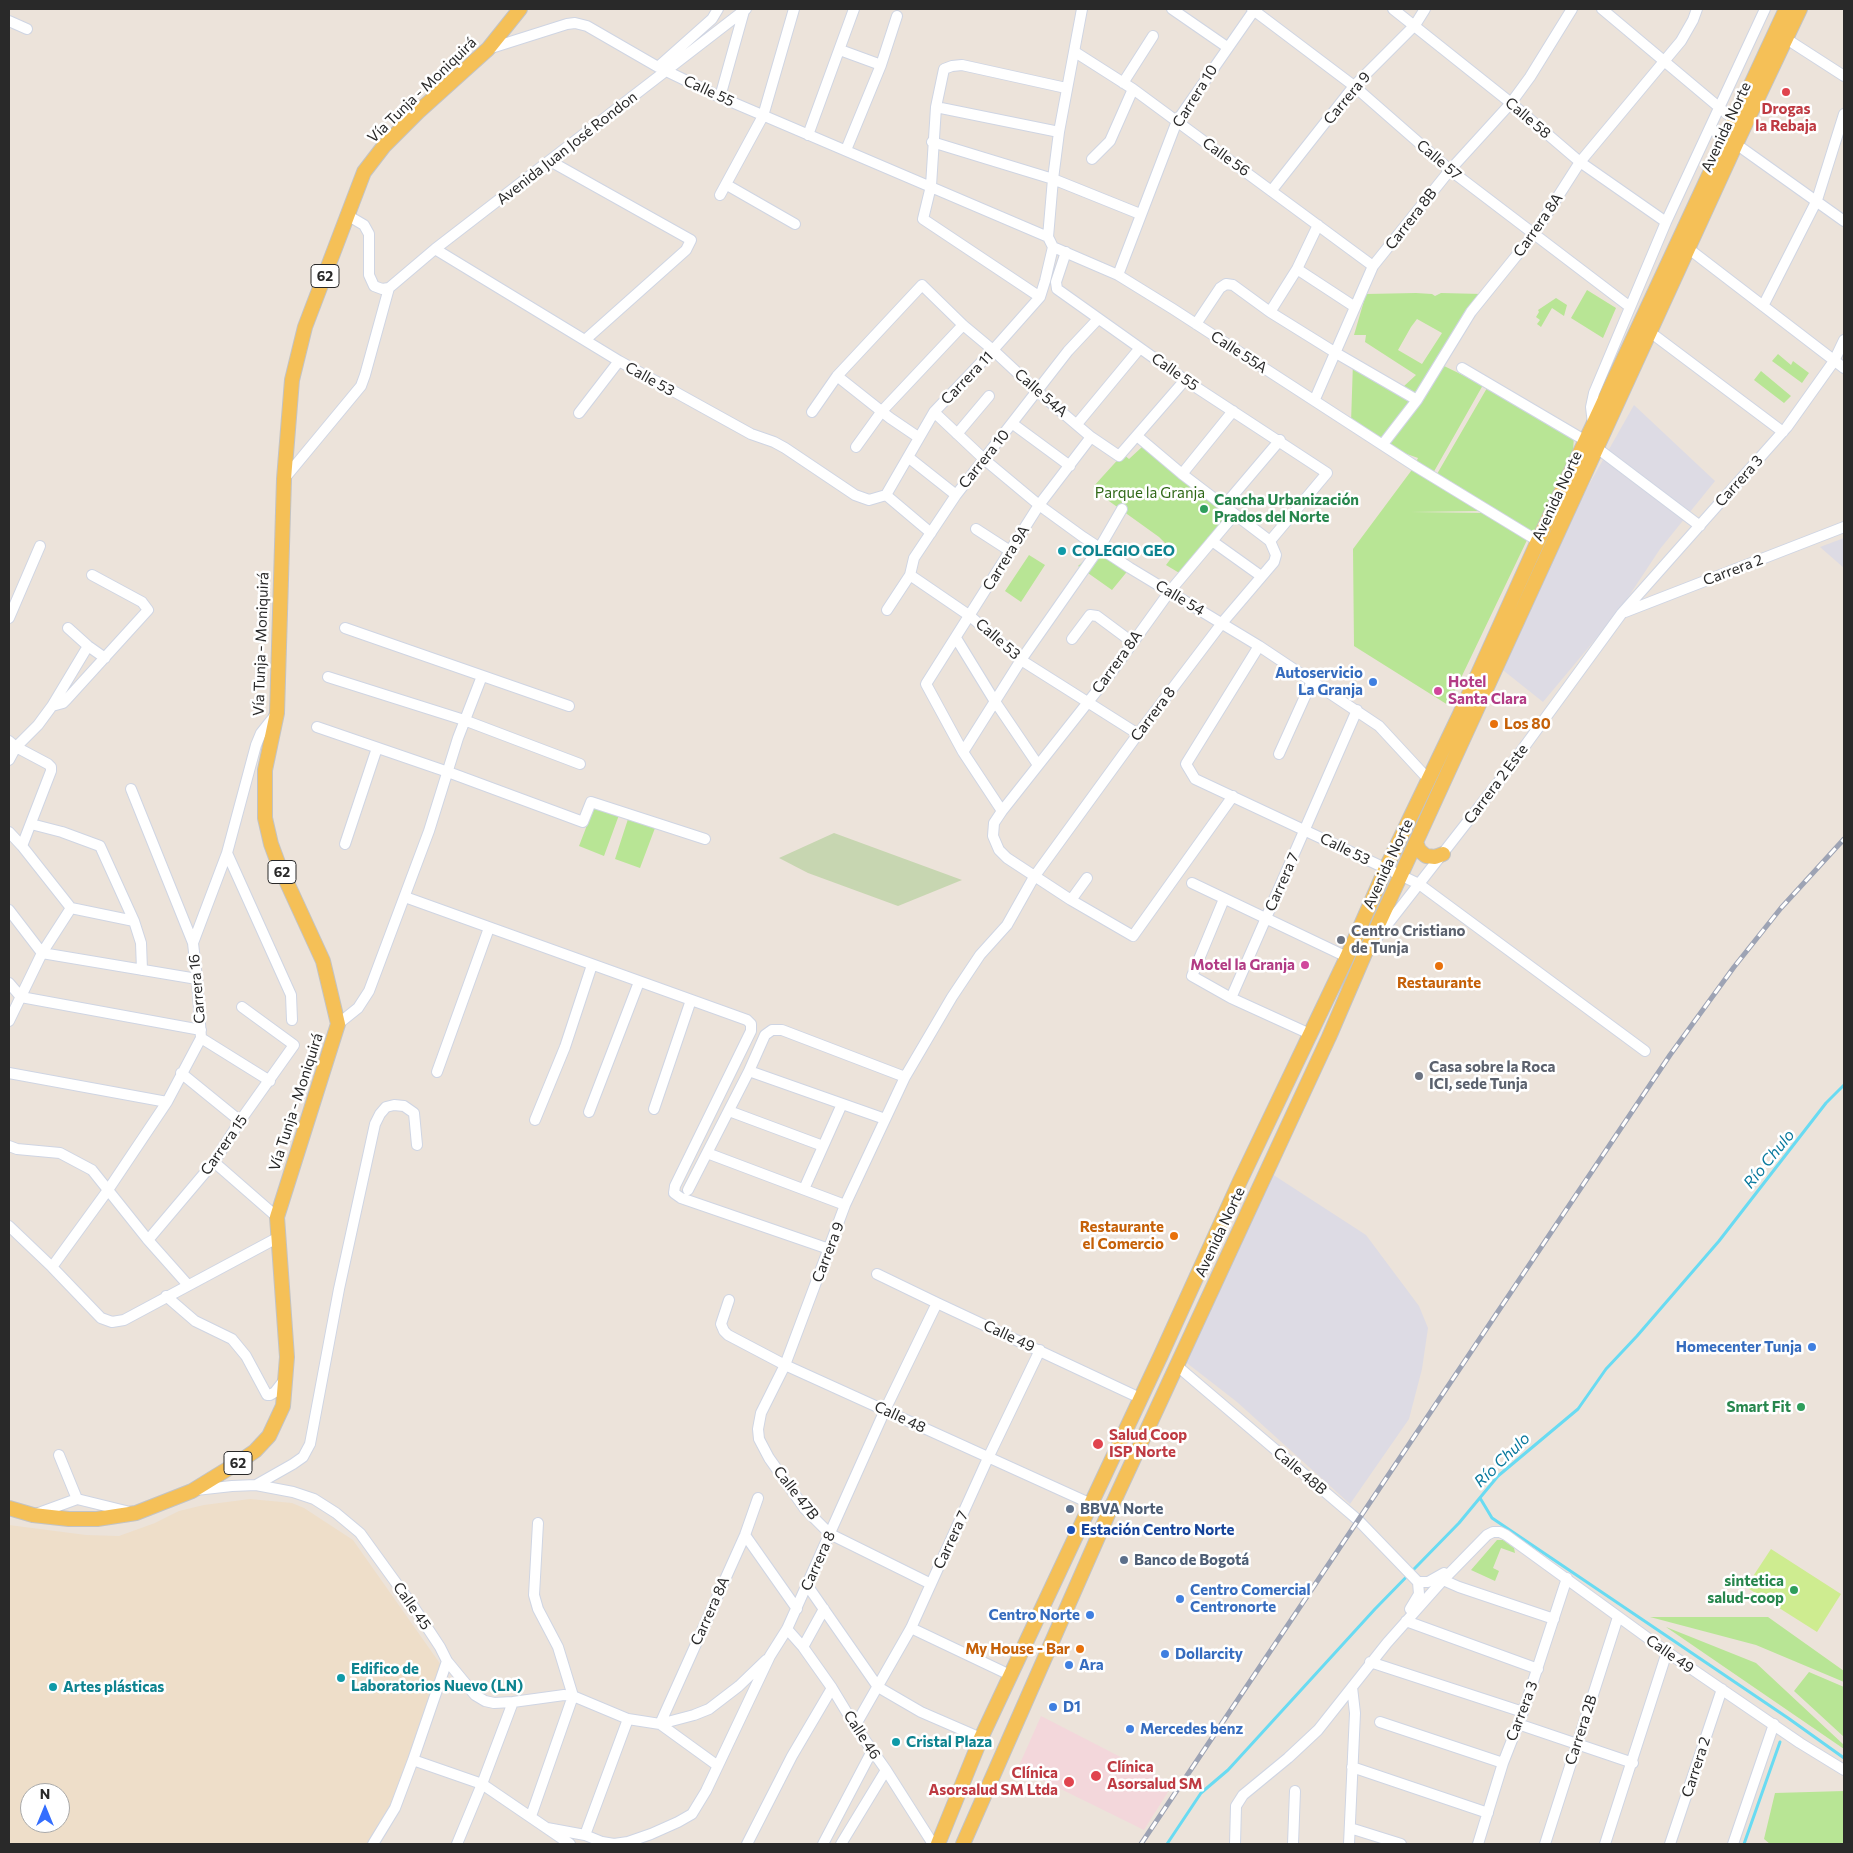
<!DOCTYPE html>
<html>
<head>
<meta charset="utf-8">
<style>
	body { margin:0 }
	#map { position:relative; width:1853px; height:1853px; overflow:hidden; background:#ece3da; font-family:Commissioner,sans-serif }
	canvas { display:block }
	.frame { position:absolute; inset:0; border:10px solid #292929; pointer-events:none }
	.north { position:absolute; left:20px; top:1783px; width:50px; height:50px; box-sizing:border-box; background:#fff; border:1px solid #a9a9a9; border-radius:50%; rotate:0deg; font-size:14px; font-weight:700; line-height:20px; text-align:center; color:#292929 }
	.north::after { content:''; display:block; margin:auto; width:18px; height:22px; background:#346eff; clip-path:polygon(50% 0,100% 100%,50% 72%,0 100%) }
</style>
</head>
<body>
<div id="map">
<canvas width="1853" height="1853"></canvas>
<div class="frame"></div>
<div class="north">N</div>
</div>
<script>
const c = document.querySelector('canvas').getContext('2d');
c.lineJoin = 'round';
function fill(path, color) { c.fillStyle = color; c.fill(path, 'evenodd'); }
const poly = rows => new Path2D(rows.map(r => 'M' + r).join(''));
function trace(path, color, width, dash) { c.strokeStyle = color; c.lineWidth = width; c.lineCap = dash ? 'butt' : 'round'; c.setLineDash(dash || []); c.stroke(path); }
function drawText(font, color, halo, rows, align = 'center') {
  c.font = font + ' Commissioner,sans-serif'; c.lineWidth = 5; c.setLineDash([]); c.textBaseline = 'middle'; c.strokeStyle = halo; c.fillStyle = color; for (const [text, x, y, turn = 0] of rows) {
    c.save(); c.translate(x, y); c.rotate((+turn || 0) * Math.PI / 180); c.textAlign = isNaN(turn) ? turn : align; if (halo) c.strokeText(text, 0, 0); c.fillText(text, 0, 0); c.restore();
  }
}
fill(poly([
	[1634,405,1715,481,1660,549,1619,611,1543,702,1499,667,1569,520],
	[1844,538,1844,568,1820,547],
	[1272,1174,1366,1235,1419,1306,1428,1328,1422,1369,1409,1419,1350,1504,1237,1402,1183,1360]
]), '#dddbe4');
fill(poly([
	[250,1499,292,1503,304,1508,353,1540,441,1665,441,1670,386,1819,368,1844,9,1844,9,1525,86,1535,119,1536,155,1523,179,1511,204,1505],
	[30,1793,60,1793,60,1823,30,1823]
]), '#eedec9');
fill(poly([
	[1041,1716,1173,1784,1144,1830,1018,1768]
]), '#f3d7db');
fill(poly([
	[1587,290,1616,308,1603,338,1571,318],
	[1416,293,1432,294,1435,296,1441,293,1482,294,1442,365,1483,385,1432,475,1415,464,1418,458,1390,448,1351,423,1353,362,1403,387,1416,375,1365,342,1366,335,1354,335,1366,294],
	[1417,319,1442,333,1422,364,1398,350,1411,327],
	[1556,298,1567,305,1564,316,1552,308,1541,327,1537,324,1540,320,1536,317,1539,312,1538,310],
	[1778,354,1791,365,1793,361,1809,373,1802,383,1772,361],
	[1761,371,1791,396,1784,403,1754,380],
	[1487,388,1574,435,1573,452,1535,535,1437,474],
	[1142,447,1228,516,1181,574,1166,565,1175,553,1159,537,1095,491,1096,489,1093,487,1123,454,1129,459],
	[1414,467,1481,511,1411,512,1488,513,1528,538,1448,705,1354,646,1353,549],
	[1100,547,1130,568,1112,590,1078,566],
	[1029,555,1045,565,1021,602,1005,591],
	[594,807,619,815,604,856,579,846],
	[628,819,655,828,640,868,615,859],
	[1497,1540,1503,1540,1514,1548,1515,1553,1501,1548,1493,1568,1499,1571,1495,1581,1471,1570],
	[1650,1617,1768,1617,1844,1671,1844,1682,1756,1645],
	[1666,1627,1756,1663,1844,1745,1844,1749],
	[1809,1672,1844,1687,1844,1737,1794,1691],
	[1844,1791,1844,1844,1770,1844,1764,1839,1775,1793]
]), '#b8e595');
fill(poly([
	[834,833,962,880,898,906,808,873,779,858]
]), '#c7d6b1');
fill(poly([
	[1771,1549,1841,1594,1817,1632,1746,1587]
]), '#ceec90');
trace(poly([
	[1480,1498,1492,1518,1788,1718,1844,1758],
	[1167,1844,1201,1793,1228,1770,1375,1609,1459,1523,1498,1476,1578,1409,1606,1369,1637,1336,1719,1241,1826,1103,1844,1085],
	[1744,1844,1780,1742]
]), '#69dbf2', 3);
const minor = poly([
	[1172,9,1227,47],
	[1252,9,1354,86,1450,170,1630,307],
	[1393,9,1511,103,1580,162,1666,222],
	[1602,9,1739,124],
	[9,21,27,29],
	[1785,38,1844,76],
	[488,49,567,24,575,23,587,26,658,67,720,97,1048,237,1053,247,1118,275,1173,309,1415,466,1538,541],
	[840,50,881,65],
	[1075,52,1133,89,1373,266],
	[658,67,712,19,718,9],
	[1123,83,1153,36],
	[720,97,744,11],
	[936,107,1059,132],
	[1711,129,1736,144,1844,221],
	[808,135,854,9],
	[932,142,1053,179,1140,214],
	[846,150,881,65,897,16],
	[1092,159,1110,141,1133,89],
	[550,161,691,240,686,250,585,340],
	[727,185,795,224],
	[1272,190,1354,86,1415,25,1425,9],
	[720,195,763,116,794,9],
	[347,215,364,225,369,234,369,275,374,286,382,289,389,288],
	[1048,237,1053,179,1059,132,1082,9],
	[435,249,619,361,751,434,774,442,785,448,855,495,869,500,886,495,934,412,993,350,1040,297,1045,281,1053,247],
	[1689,249,1844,368],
	[1066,252,1056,282,1057,289,1185,380,1327,473,1270,541],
	[1297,269,1355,307],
	[1118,275,1177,121,1255,9],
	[389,288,435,249,746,9],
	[1040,297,923,219,931,186,936,107,944,69,952,66,962,65,1066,88],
	[1763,306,1817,200,1844,114],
	[1270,312,1297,269,1318,225],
	[1196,324,1220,288,1226,284,1233,285,1270,312,1336,353,1417,400],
	[1650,332,1783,432],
	[1462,368,1586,441],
	[837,376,890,418,918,437],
	[1315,399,1373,266,1450,170,1511,103,1530,77,1572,9],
	[812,412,837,376,922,285,963,325,993,350,1037,391,1091,437,1119,456,1185,380],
	[934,412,985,460,1039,505,1083,537,1130,568,1259,646,1379,726,1429,780],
	[579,413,619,361],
	[1013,424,1070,466],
	[1077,424,1140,348],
	[1593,424,1591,407,1594,393,1666,222,1765,9],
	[957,434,989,396],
	[1383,444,1417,400,1471,312,1534,234,1580,162,1681,41,1693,20,1697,9],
	[856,447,882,411,963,325],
	[1597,448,1700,526],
	[908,457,956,495],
	[1182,474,1233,411],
	[284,479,361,386,365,375,389,288],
	[886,495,931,533],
	[1224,506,1280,440],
	[976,529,1010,551],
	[1212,541,1261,576],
	[910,575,970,616,1021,660,1138,734],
	[887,610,910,575,914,558,956,495,1068,351,1098,319],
	[1625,612,1844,527],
	[9,618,40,546],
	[68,628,88,646,105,658],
	[345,628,569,706],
	[956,638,994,700,1038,765],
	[1072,639,1090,615,1097,616,1132,642],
	[1259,646,1186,764,1195,779,1419,884,1645,1051],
	[328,677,464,720,580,764],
	[52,706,88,646],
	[317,727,448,772,583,822,591,802,705,839],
	[9,741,16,747,48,764,51,767,51,771,22,846],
	[963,752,1021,660,1100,547,1122,509],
	[1279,754,1312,681],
	[9,760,16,747,38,725,52,706,63,703,67,699,148,610,142,602,92,575],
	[131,789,193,943],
	[1233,796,1133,936,1071,900,1007,858,999,850,993,836,994,823,1002,811,1111,673,1170,591,1234,515],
	[1002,811,963,752,926,684,1039,505,1091,437],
	[31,824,62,832,100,846,134,921,141,943,142,970],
	[9,832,22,846,71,908,134,921],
	[345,844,377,748],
	[227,853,291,995,292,1020],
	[1192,883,1347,957],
	[405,897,747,1020,751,1024,751,1031,675,1186,674,1193,681,1198,829,1249],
	[1224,899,1192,976,1231,998,1310,1034],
	[1071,900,1087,878],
	[9,910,42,953,197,979],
	[1376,939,1500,780,1622,613,1787,427,1834,361,1844,340],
	[9,983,21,997,201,1030],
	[1231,998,1357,710],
	[9,1021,42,953,71,908],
	[338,1024,358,1008,369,991,429,831,458,738,482,676],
	[201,1038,270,1081],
	[749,1071,885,1119],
	[437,1072,489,928],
	[9,1073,167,1102],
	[181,1073,240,1121],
	[654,1109,691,1000],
	[729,1111,823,1146],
	[589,1112,639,982],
	[535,1120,565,1047,592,965],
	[9,1146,17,1149,60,1153,92,1170,148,1240,188,1285],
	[707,1153,845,1205],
	[214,1162,277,1217],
	[804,1189,842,1104],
	[688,1190,749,1071,765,1035,772,1030,782,1030,905,1077],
	[9,1226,52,1267,101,1318,112,1322,124,1320,277,1238],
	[148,1240,214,1162,240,1121,294,1045,242,1007],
	[52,1267,108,1190,167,1102,201,1038,197,979,193,943,227,853,256,745,261,733,276,714],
	[877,1274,937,1303,1140,1398],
	[166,1296,195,1321,232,1339,246,1356,267,1395,270,1395,275,1392,285,1379],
	[729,1300,721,1324,724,1331,728,1335,785,1365,1109,1512],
	[1176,1365,1358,1520,1418,1582,1419,1594,1410,1609],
	[59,1455,77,1499,130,1512],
	[256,1485,293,1464,303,1457,310,1444,339,1289,375,1124,380,1114,386,1107,394,1105,404,1106,414,1113,417,1145],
	[196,1490,232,1486,256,1485,293,1492,314,1499,336,1513,360,1533,415,1609,440,1647,447,1661,475,1695,485,1701,494,1703,513,1702,564,1695,573,1696,628,1719,660,1724,694,1715,709,1709,739,1686,766,1660],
	[36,1514,77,1499],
	[745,1535,797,1609],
	[1443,1580,1459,1587,1554,1619],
	[1418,1582,1428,1582,1444,1573],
	[931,1584,830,1534,805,1509,769,1458,759,1439,758,1429,761,1413,785,1365,845,1205,905,1077,952,997,980,955,1007,925,1034,877,1138,734,1222,623,1274,562,1276,555,1270,541,1182,474,1137,436],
	[807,1585,878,1687,921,1712,981,1738],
	[1406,1621,1538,1669],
	[911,1628,1010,1675],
	[787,1629,803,1647,832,1688,855,1726,886,1770,933,1844],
	[803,1647,824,1609],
	[1370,1662,1523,1712],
	[1380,1722,1503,1763],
	[660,1724,745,1535,758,1498],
	[660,1724,718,1766],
	[1518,1724,1633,1763],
	[855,1726,911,1628,988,1458,1040,1350],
	[413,1760,482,1784,570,1844],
	[1352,1767,1488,1813],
	[531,1816,573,1696,558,1647,538,1609,534,1595,538,1523],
	[547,1828,585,1835,602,1842,614,1844,628,1842,651,1834,678,1822,692,1814,706,1791,770,1656,787,1629,885,1410,937,1303],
	[1350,1828,1401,1844],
	[585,1835,628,1719],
	[373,1844,395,1808,413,1760,447,1661],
	[457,1844,482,1784,513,1702],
	[747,1844,792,1756,832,1688],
	[823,1844,872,1751],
	[841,1844,886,1770],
	[1235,1844,1236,1806,1243,1795,1288,1758,1318,1730,1387,1643,1443,1580,1487,1535,1493,1532,1500,1532,1506,1535,1667,1652,1800,1743,1844,1770],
	[1293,1844,1295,1791],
	[1349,1844,1355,1713,1352,1687],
	[1478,1844,1503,1763,1523,1712,1567,1578],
	[1545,1844,1618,1617],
	[1605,1844,1667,1652],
	[1670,1844,1722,1689],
	[1733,1844,1774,1724]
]);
const major = poly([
	[1416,842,1419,850,1426,856,1435,857,1443,854],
	[9,1508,33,1515,69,1519,97,1519,136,1513,192,1491,239,1462,255,1451,269,1436,283,1406,287,1357,277,1217,338,1024,323,961,278,863,271,844,265,818,265,770,277,713,284,479,292,380,305,327,364,172,384,146,418,112,488,49,520,9],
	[938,1844,981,1738,1161,1355,1240,1181,1347,957,1386,868,1459,716,1538,541,1593,425,1786,9],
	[963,1844,1109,1512,1329,1037,1366,951,1736,144,1800,9]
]);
trace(minor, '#cfd5e3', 12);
trace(major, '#c3c3c3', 16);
trace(minor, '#fff', 10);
trace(major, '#f5c057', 14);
const rail = poly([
	[1141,1844,1670,1055,1734,967,1781,908,1844,839]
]);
trace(rail, '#9da3b4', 5);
trace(rail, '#fff', 3, [9]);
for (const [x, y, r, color] of [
	[1786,92,5,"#e0444e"],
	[1204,509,5,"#2e9e5b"],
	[1062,551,5,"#0f9aa8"],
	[1373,682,5,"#3f7fe0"],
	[1438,691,5,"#d1479c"],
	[1494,724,5,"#e8710a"],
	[1341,940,5,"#6b7280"],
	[1305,965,5,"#d1479c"],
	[1439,966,5,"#e8710a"],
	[1419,1076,5,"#6b7280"],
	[1174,1236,5,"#e8710a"],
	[1812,1347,5,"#3f7fe0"],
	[1801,1407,5,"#2e9e5b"],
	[1098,1444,6,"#e0444e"],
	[1070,1509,5,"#5c6f8a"],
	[1071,1530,5,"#1a4fb4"],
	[1124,1560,5,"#5c6f8a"],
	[1794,1590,5,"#2e9e5b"],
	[1180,1599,5,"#3f7fe0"],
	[1090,1615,5,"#3f7fe0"],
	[1080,1649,5,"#e8710a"],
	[1165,1654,5,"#3f7fe0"],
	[1069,1665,5,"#3f7fe0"],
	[341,1678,5,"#0f9aa8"],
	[53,1687,5,"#0f9aa8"],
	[1053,1707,5,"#3f7fe0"],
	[1130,1729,5,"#3f7fe0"],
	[896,1742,5,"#0f9aa8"],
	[1096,1776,6,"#e0444e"],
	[1069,1782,6,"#e0444e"]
]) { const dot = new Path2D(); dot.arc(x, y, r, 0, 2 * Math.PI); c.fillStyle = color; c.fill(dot); trace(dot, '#fff', 2); }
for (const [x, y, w] of [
	[325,276,28],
	[282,872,28],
	[238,1463,28]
]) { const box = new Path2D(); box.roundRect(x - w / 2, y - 11.5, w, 23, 4); c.fillStyle = '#fff'; c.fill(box); trace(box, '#292929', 1); }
drawText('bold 14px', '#292929', null, [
	["62",325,276],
	["62",282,872],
	["62",238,1463]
]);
drawText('15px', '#292929', '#fff', [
	["Vía Tunja - Moniquirá",422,90,-44],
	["Calle 55",709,91,25],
	["Carrera 10",1195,96,-58],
	["Carrera 9",1347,98,-50],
	["Calle 58",1528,118,40],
	["Avenida Norte",1726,127,-65],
	["Avenida Juan José Rondon",567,148,-38],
	["Calle 56",1226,157,36],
	["Calle 57",1439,160,40],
	["Carrera 8B",1411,219,-52],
	["Carrera 8A",1538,225,-55],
	["Calle 55A",1239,352,33],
	["Calle 55",1175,372,35],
	["Carrera 11",967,378,-46],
	["Calle 53",650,379,29],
	["Calle 54A",1041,393,41],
	["Carrera 10",984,459,-51],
	["Carrera 3",1739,481,-48],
	["Avenida Norte",1557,496,-65],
	["Carrera 9A",1006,558,-58],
	["Carrera 2",1733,570,-21],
	["Calle 54",1180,598,31],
	["Calle 53",998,639,41],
	["Vía Tunja - Moniquirá",261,644,-88],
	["Carrera 8A",1117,662,-54],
	["Carrera 8",1153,714,-53],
	["Carrera 2 Este",1496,784,-53],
	["Calle 53",1345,849,26],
	["Avenida Norte",1388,864,-65],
	["Carrera 7",1282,882,-66],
	["Carrera 16",197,989,-95],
	["Vía Tunja - Moniquirá",296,1102,-72],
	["Carrera 15",224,1145,-55],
	["Avenida Norte",1220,1232,-65],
	["Carrera 9",828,1252,-69],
	["Calle 49",1009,1336,25],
	["Calle 48",900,1417,25],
	["Calle 48B",1300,1471,40],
	["Calle 47B",796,1493,52],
	["Carrera 7",951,1540,-65],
	["Carrera 8",818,1561,-66],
	["Calle 45",412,1606,55],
	["Carrera 8A",710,1611,-66],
	["Calle 49",1670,1654,35],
	["Carrera 3",1522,1711,-69],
	["Carrera 2B",1581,1730,-72],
	["Calle 46",862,1735,57],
	["Carrera 2",1696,1767,-72]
]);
drawText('bold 15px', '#be3a42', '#fff', [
	["Drogas",1786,109,"center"],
	["la Rebaja",1786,126,"center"],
	["Salud Coop",1109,1435],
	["ISP Norte",1109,1452],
	["Clínica",1107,1767],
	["Asorsalud SM",1107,1784],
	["Clínica",1058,1773,"right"],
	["Asorsalud SM Ltda",1058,1790,"right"]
], 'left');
drawText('15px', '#306817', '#fff', [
	["Parque la Granja",1150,493]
]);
drawText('bold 15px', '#27864d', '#fff', [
	["Cancha Urbanización",1214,500,"left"],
	["Prados del Norte",1214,517,"left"],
	["Smart Fit",1791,1407],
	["sintetica",1784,1581],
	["salud-coop",1784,1598]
], 'right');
drawText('bold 15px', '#0d838f', '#fff', [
	["COLEGIO GEO",1072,551],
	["Edifico de",351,1669],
	["Laboratorios Nuevo (LN)",351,1686],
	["Artes plásticas",63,1687],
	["Cristal Plaza",906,1742]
], 'left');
drawText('bold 15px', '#366cbe', '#fff', [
	["Autoservicio",1363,673,"right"],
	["La Granja",1363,690,"right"],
	["Homecenter Tunja",1802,1347,"right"],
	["Centro Comercial",1190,1590],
	["Centronorte",1190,1607],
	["Centro Norte",1080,1615,"right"],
	["Dollarcity",1175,1654],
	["Ara",1079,1665],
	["D1",1063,1707],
	["Mercedes benz",1140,1729]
], 'left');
drawText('bold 15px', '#b23c85', '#fff', [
	["Hotel",1448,682],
	["Santa Clara",1448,699],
	["Motel la Granja",1295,965,"right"]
], 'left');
drawText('bold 15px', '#c56008', '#fff', [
	["Los 80",1504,724,"left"],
	["Restaurante",1439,983,"center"],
	["Restaurante",1164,1227],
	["el Comercio",1164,1244],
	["My House - Bar",1070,1649]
], 'right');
drawText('bold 15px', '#5b616d', '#fff', [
	["Centro Cristiano",1351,931],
	["de Tunja",1351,948],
	["Casa sobre la Roca",1429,1067],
	["ICI, sede Tunja",1429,1084]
], 'left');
drawText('bold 15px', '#4e5e75', '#fff', [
	["BBVA Norte",1080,1509],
	["Banco de Bogotá",1134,1560]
], 'left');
drawText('bold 15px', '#164399', '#fff', [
	["Estación Centro Norte",1081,1530]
], 'left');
drawText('italic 16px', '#09799d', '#fff', [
	["Río Chulo",1769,1159,-51],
	["Río Chulo",1502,1460,-44]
]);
</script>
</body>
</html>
